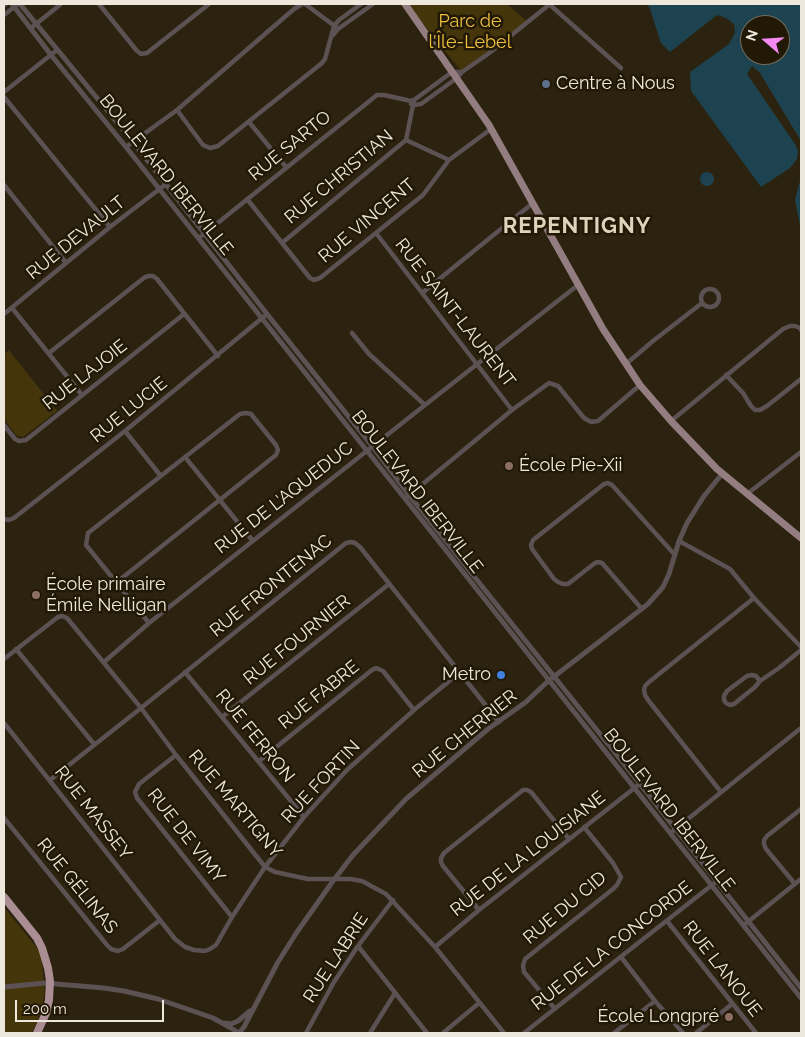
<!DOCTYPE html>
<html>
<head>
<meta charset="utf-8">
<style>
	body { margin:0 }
	#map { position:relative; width:805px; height:1037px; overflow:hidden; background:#2b230f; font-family:Raleway,sans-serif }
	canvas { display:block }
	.frame { position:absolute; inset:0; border:5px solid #eee8dc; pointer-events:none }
	.north { position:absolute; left:740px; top:15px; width:50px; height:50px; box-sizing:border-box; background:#211906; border:1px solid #736c5c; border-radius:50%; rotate:289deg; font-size:14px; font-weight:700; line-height:20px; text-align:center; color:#eee8dc }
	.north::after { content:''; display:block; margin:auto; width:18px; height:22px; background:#f489f0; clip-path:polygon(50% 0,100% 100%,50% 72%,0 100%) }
	.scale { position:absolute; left:15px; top:1000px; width:149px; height:22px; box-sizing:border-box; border:2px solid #eee8dc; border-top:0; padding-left:6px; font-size:15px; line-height:18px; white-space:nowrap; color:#eee8dc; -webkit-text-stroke:4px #211906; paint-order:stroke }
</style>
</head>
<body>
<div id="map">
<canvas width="805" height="1037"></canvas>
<div class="frame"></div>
<div class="north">N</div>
<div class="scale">200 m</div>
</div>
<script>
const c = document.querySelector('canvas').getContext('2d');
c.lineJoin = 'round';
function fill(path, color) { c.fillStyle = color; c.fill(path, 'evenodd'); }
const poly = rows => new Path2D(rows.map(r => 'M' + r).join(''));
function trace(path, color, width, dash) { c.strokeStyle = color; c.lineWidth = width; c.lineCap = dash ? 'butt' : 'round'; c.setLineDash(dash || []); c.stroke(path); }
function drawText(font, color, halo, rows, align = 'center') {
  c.font = font + ' Raleway,sans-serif'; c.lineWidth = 5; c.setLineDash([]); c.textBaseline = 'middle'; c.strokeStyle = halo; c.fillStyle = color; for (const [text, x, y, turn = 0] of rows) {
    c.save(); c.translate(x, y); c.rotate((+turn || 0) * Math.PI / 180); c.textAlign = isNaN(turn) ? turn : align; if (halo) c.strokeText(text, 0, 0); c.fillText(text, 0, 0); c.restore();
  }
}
fill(poly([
	[407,4,507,4,529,23,463,73],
	[9,350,57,411,23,437,17,436,4,419,4,354],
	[4,907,41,953,45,994,36,1025,31,1033,4,1033]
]), '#44350b');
fill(poly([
	[647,4,801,4,801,141,760,73,752,66,747,74,795,144,798,151,797,159,790,168,761,187,691,91,690,72,729,44,735,33,734,24,726,18,717,15,670,52,661,43,650,9],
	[750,25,780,25,780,55,750,55],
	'700 179a7 7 0 1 1 14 0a7 7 0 1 1-14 0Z',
	[801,177,801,230,795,200]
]), '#1e4350');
trace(poly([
	[99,4,137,51,141,54,147,53,209,4],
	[305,4,336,27],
	[549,4,621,68],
	[4,5,6,4],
	[4,15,18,4],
	[31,28,61,4],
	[333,35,338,29,373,4],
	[4,92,57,50],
	[4,97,110,227],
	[411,104,414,105,421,104,457,78,462,72,488,54,550,4],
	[177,110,203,145,210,148,218,146,322,63,325,59,334,26,339,20,361,4],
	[249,122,286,167],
	[406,140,449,160],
	[126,147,177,110,294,9,302,4],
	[4,185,66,263],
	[247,199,310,278,314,280,320,278,423,195,449,160,491,129],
	[376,233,512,410],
	[199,238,377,95,384,95,411,101,414,100,452,72,462,72],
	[282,243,406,140,414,100],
	'701 298a9 9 0 1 1 18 0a9 9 0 1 1-18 0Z',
	[422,293,533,203],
	[12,308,82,395],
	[4,314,110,227,166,184],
	[352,333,369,354,425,405],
	[49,353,145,277,149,276,153,276,157,279,218,356],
	[626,364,653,341,702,303],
	[726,375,743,393,751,406,755,410,760,410,767,406,801,379],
	[671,421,783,329,790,326,795,326,800,328,801,330],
	[4,425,15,439,19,441,26,440,184,314],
	[125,431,160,475],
	[185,457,253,541],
	[747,494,801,452],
	[407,497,512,410,549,383,558,386,584,418,591,422,598,421,640,385],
	[4,519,9,520,14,518,125,431,267,314],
	[679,541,730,569,754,598,801,647],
	[117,582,276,455,278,450,276,445,251,414,246,413,240,414,88,533,86,545,149,623],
	[641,608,602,563,598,562,595,563,568,584,563,584,558,582,554,579,532,549,531,545,533,540,604,484,608,483,612,485,675,555],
	[16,649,94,744],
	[4,659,58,617,62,616,67,618,141,708,176,755,265,867,275,872,308,879,350,879,362,881,386,894,435,947,504,1033],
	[104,662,149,623,425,405,578,285],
	[185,672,304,817],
	[760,681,756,676,752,675,747,676,727,691,724,696,724,700,726,703,730,705,734,704,755,687,760,681,779,668,801,650],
	[222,717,389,584],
	[4,723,175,939,185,947,194,950,205,951,210,949,216,945,232,917,265,867,304,817,347,770,414,710,459,673],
	[176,755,139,784,135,792,137,798,232,917],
	[259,761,372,670,376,668,383,671,414,710],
	[50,780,141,708,346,543,351,542,355,543,360,547,499,722],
	[721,792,648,700,645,695,644,690,645,686,649,682,754,598],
	[4,818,107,945,111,949,118,951,123,949,160,920],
	[673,831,801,728],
	[795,884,766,849,764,844,764,840,767,836,801,809],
	[479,910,443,866,441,862,441,858,444,853,518,794,523,790,527,790,531,792,569,839],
	[667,921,756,1033],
	[744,925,801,879],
	[358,946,427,1033],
	[435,947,479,910,637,786],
	[621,957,655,1001,683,1033],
	[555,1009,524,972,523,966,525,959,613,889,617,885,621,877,613,863,584,827],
	[306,1033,334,982,358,946,393,900],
	[370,1033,395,993],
	[443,1033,479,1003],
	[524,1033,717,881],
	[614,1033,655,1001],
	[696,1033,732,1004]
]), '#5c5153', 4.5);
trace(poly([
	[12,4,51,55,126,147,801,998],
	[20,4,133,142,267,314,372,446,409,495,640,784,801,988],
	[4,987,45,983,104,988,124,991,158,999,193,1011,213,1018,231,1028,239,1033],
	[225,1023,231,1024,238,1021,250,1011],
	[239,1033,244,1027,278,962,297,932,333,881,353,855,406,799,488,729,526,702,547,682,648,604,663,587,669,574,679,541,687,523,704,496,722,474]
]), '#5c5153', 5);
trace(poly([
	[405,4,489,125,603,329,640,385,671,421,717,469,801,538]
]), '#947d81', 7);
trace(poly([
	[4,897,37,938,42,948,48,968,50,981,49,1000,46,1013,37,1033]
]), '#ab8e93', 8);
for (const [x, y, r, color] of [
	[546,84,5,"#5c6f8a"],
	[509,466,5,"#8d6e63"],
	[36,595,5,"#8d6e63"],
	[501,675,5,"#3f7fe0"],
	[729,1017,5,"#8d6e63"]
]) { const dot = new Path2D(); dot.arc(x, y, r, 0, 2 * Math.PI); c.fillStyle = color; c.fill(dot); trace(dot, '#211906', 2); }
drawText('18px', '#f0c03f', '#211906', [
	["Parc de",470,22],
	["l'Île-Lebel",470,43]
]);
drawText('18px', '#eee8dc', '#211906', [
	["Centre à Nous",556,84],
	["École Pie-Xii",519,466],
	["École primaire",46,585],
	["Émile Nelligan",46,606],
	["Metro",491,675,"right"],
	["École Longpré",719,1017,"right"]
], 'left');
drawText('18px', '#eee8dc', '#211906', [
	["RUE SARTO",290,146,-39],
	["BOULEVARD IBERVILLE",166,175,51],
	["RUE CHRISTIAN",339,177,-40],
	["RUE VINCENT",367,221,-40],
	["RUE DEVAULT",76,238,-39],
	["RUE SAINT-LAURENT",455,313,52],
	["RUE LAJOIE",85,375,-38],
	["RUE LUCIE",129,410,-39],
	["BOULEVARD IBERVILLE",417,492,52],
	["RUE DE L'AQUEDUC",284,498,-38],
	["RUE FRONTENAC",271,586,-39],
	["RUE FOURNIER",297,640,-39],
	["RUE FABRE",319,695,-39],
	["RUE CHERRIER",465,734,-39],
	["RUE FERRON",255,736,51],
	["RUE FORTIN",321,782,-47],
	["RUE MARTIGNY",235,804,50],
	["BOULEVARD IBERVILLE",669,810,52],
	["RUE MASSEY",93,813,52],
	["RUE DE VIMY",186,836,52],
	["RUE DE LA LOUISIANE",528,854,-38],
	["RUE GÉLINAS",77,886,51],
	["RUE DU CID",565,908,-40],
	["RUE DE LA CONCORDE",612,946,-38],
	["RUE LABRIE",336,958,-57],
	["RUE LANOUE",722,969,52]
]);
c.letterSpacing = '1px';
drawText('bold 22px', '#dfd4bb', '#211906', [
	["REPENTIGNY",577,226]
]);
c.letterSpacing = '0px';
</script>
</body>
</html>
